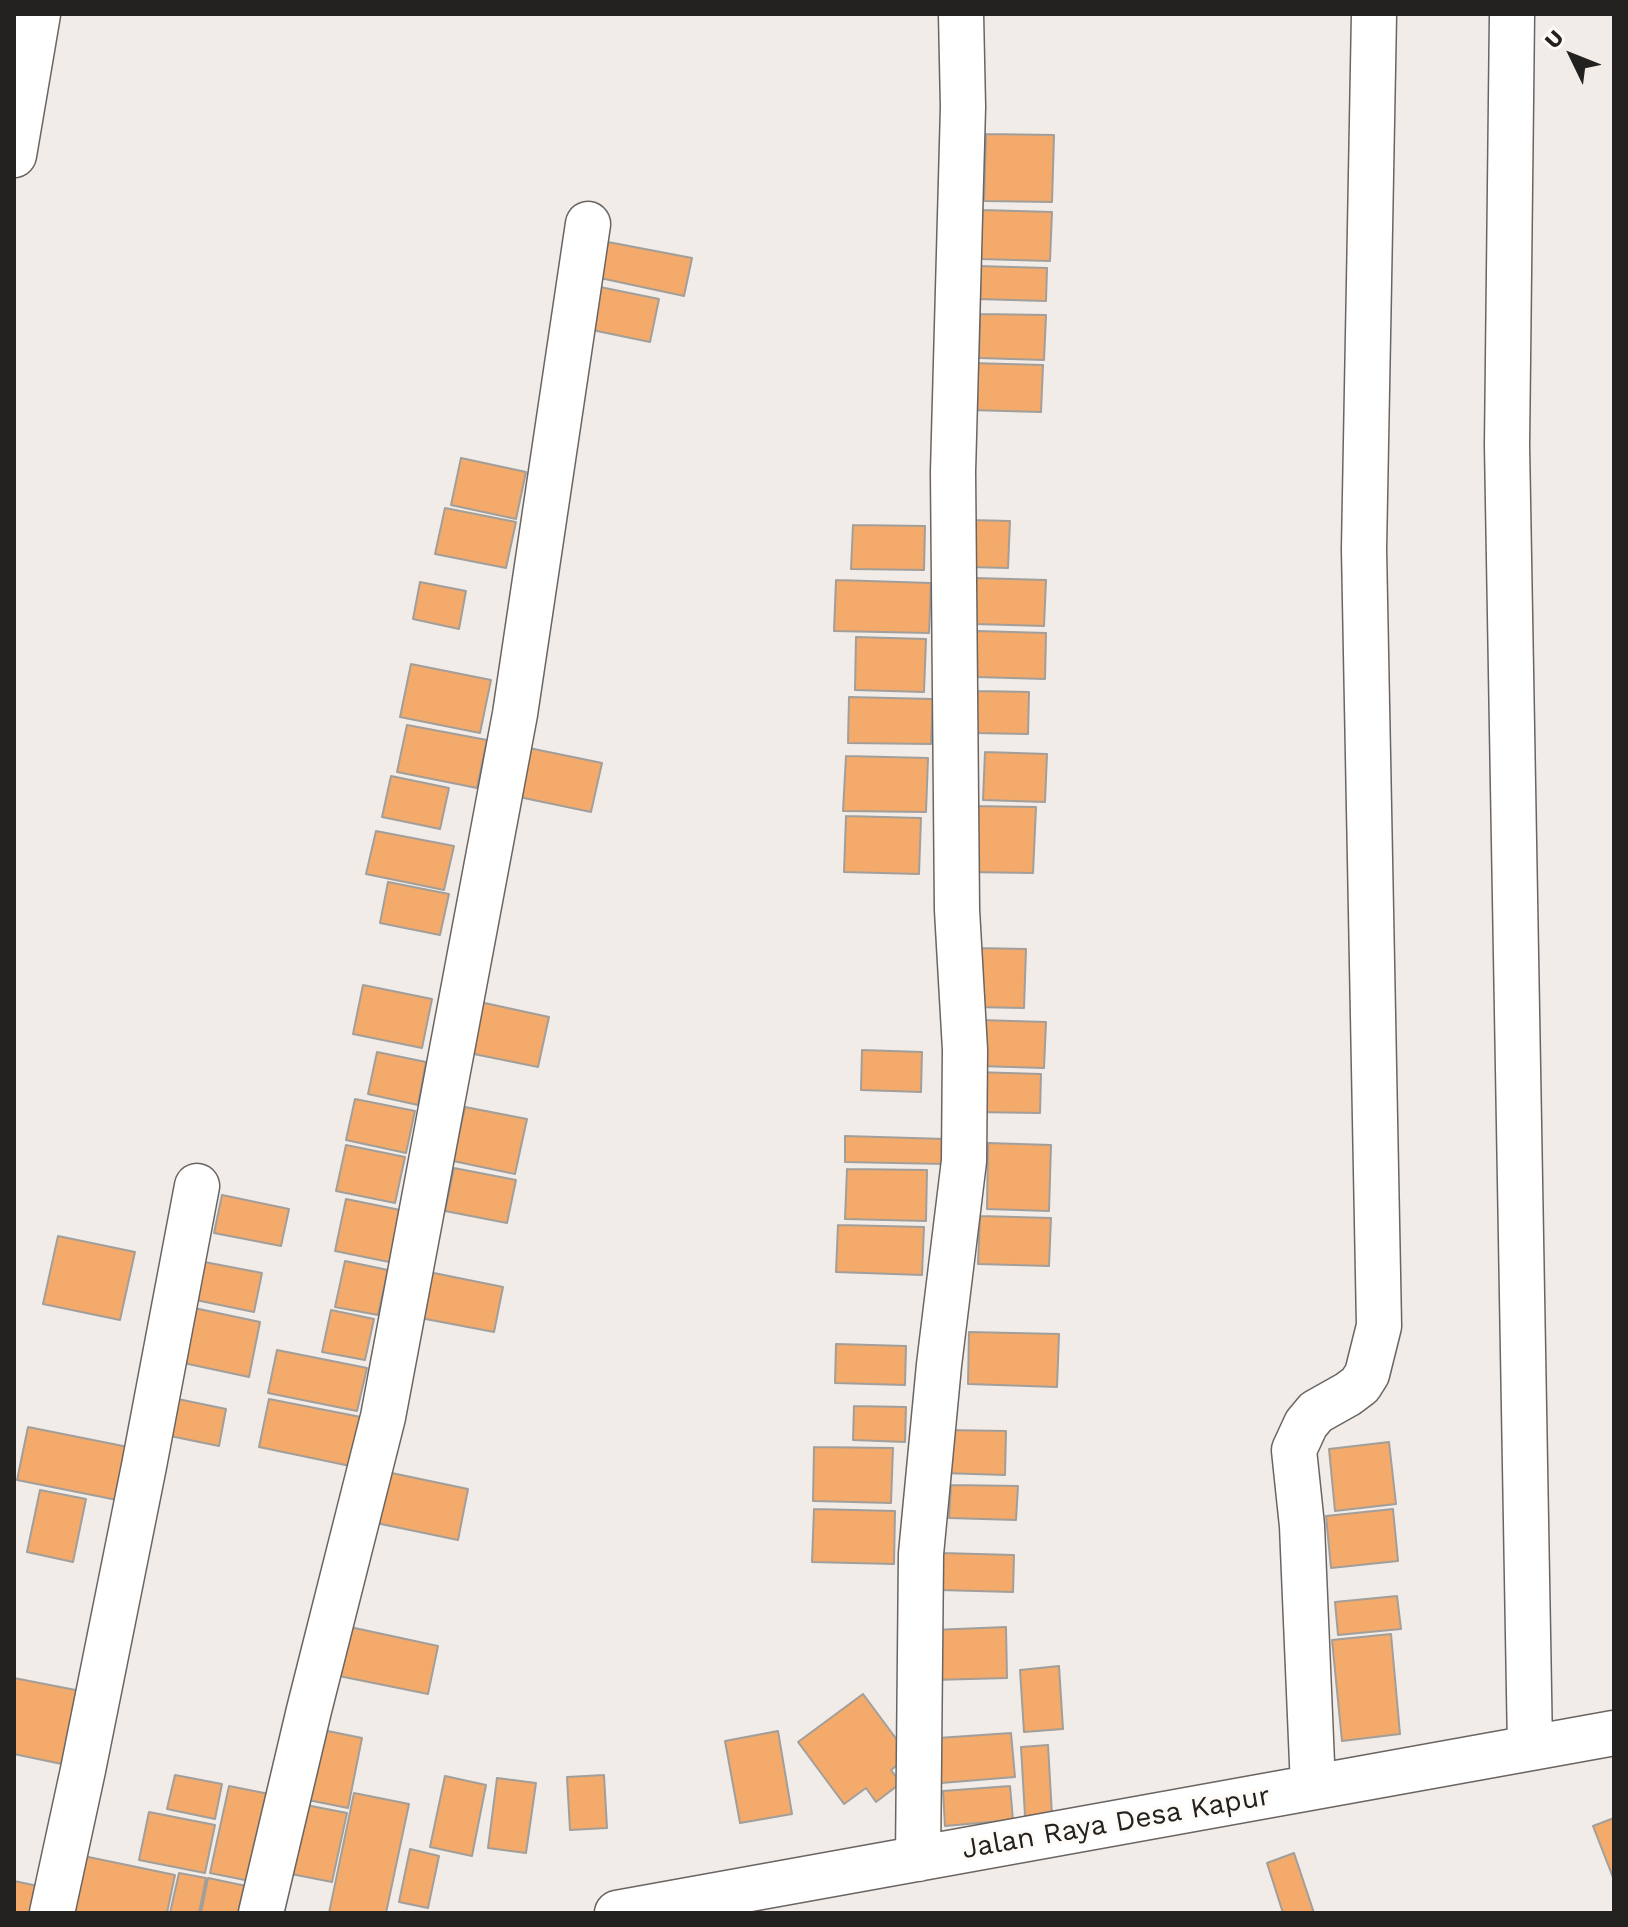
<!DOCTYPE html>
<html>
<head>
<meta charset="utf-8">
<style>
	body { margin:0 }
	#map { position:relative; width:1628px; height:1927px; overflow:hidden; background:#f1ece8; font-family:"Work Sans",sans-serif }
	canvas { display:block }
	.frame { position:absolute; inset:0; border:16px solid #232120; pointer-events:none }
	.north { position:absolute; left:1532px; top:16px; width:80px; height:80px; -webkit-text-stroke:6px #fefaf6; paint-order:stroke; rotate:313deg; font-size:22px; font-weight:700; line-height:32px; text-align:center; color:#232120 }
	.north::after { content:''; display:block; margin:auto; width:28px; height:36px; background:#232120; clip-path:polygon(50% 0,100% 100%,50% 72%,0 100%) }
</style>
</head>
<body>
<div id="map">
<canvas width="1628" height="1927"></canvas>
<div class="frame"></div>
<div class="north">U</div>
</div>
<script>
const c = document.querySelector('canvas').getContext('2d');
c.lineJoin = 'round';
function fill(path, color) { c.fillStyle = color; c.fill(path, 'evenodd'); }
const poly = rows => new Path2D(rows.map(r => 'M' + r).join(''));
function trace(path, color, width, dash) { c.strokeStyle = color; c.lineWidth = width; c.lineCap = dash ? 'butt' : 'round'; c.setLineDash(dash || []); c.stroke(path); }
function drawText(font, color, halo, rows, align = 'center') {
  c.font = font + ' "Work Sans",sans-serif'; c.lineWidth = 6; c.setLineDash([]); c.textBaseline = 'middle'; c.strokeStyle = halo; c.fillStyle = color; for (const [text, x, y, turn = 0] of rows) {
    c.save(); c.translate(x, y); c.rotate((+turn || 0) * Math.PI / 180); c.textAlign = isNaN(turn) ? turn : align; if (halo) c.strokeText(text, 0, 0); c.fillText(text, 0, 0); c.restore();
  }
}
const building = poly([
	[986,134,1054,135,1052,202,984,201,986,134],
	[982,210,1052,212,1050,261,980,259,982,210],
	[608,242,692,258,684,296,600,278,608,242],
	[978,266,1047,268,1046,301,977,299,978,266],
	[600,287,659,299,650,342,592,330,600,287],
	[980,314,1046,315,1044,360,979,358,980,314],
	[971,363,1043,365,1041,412,970,410,971,363],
	[461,458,526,472,516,519,451,505,461,458],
	[445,508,516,522,506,568,435,554,445,508],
	[970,520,1010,521,1008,568,968,567,970,520],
	[853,525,925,526,924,570,851,569,853,525],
	[975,578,1046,580,1044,626,974,624,975,578],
	[836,580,931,583,929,633,834,631,836,580],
	[420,582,466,591,459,629,413,619,420,582],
	[977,631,1046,633,1045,679,976,677,977,631],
	[856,637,926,639,924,692,855,690,856,637],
	[411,664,491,680,480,733,400,717,411,664],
	[977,691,1029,692,1028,734,975,733,977,691],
	[849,697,933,699,931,744,848,743,849,697],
	[407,725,487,740,477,788,397,772,407,725],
	[529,748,602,763,591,812,519,797,529,748],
	[985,752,1047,754,1045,802,983,800,985,752],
	[846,756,928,758,926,812,843,811,846,756],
	[391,776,449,788,440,829,382,817,391,776],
	[970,806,1036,807,1033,873,967,872,970,806],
	[846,816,921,818,919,874,844,872,846,816],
	[376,831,454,846,444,890,366,874,376,831],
	[388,882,449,894,440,935,380,923,388,882],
	[975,948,1026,949,1024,1008,973,1007,975,948],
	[363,985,432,999,422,1048,353,1034,363,985],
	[480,1002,549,1017,538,1067,469,1053,480,1002],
	[980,1020,1046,1022,1044,1068,978,1066,980,1020],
	[862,1050,922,1052,921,1092,861,1090,862,1050],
	[377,1052,426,1062,418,1105,368,1094,377,1052],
	[974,1072,1041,1074,1040,1113,972,1112,974,1072],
	[355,1099,415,1111,406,1153,346,1140,355,1099],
	[465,1107,527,1119,515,1174,453,1161,465,1107],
	[845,1136,946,1139,945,1164,845,1162,845,1136],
	[988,1143,1051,1145,1049,1211,987,1209,988,1143],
	[346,1145,405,1157,395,1203,336,1191,346,1145],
	[454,1168,516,1180,507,1223,445,1211,454,1168],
	[847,1169,927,1170,926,1221,845,1219,847,1169],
	[222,1195,289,1209,281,1246,214,1233,222,1195],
	[346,1199,410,1212,399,1264,335,1251,346,1199],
	[980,1216,1051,1218,1049,1266,978,1264,980,1216],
	[838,1225,924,1227,922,1275,836,1272,838,1225],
	[58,1236,135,1252,120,1320,43,1304,58,1236],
	[194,1260,262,1273,254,1312,186,1298,194,1260],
	[345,1261,388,1270,378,1315,335,1307,345,1261],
	[424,1271,503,1287,494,1332,415,1317,424,1271],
	[185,1306,260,1322,249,1377,174,1361,185,1306],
	[331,1310,374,1319,365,1360,322,1352,331,1310],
	[969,1332,1059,1334,1057,1387,968,1384,969,1332],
	[836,1344,906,1346,905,1385,835,1383,836,1344],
	[277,1350,367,1368,357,1411,268,1393,277,1350],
	[173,1398,226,1409,219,1446,165,1435,173,1398],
	[269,1399,366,1418,355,1467,259,1447,269,1399],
	[854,1406,906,1407,905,1442,853,1440,854,1406],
	[28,1427,128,1447,117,1500,17,1480,28,1427],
	[944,1430,1006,1431,1005,1475,942,1473,944,1430],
	[1389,1442,1396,1504,1335,1511,1329,1449,1389,1442],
	[814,1447,893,1448,891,1503,813,1501,814,1447],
	[387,1472,468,1489,458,1540,376,1523,387,1472],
	[951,1485,1018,1486,1016,1520,949,1518,951,1485],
	[40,1490,86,1499,73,1562,27,1552,40,1490],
	[814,1509,895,1511,894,1564,812,1562,814,1509],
	[1393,1509,1398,1561,1331,1568,1326,1516,1393,1509],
	[941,1553,1014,1555,1013,1592,939,1590,941,1553],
	[1397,1596,1401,1629,1338,1635,1335,1602,1397,1596],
	[350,1627,438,1646,428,1694,339,1676,350,1627],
	[1006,1627,1007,1678,933,1680,932,1630,1006,1627],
	[1391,1634,1400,1734,1342,1741,1332,1640,1391,1634],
	[1059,1666,1063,1729,1024,1732,1020,1670,1059,1666],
	[14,1678,91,1693,76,1767,14,1754,14,1678],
	[863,1694,909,1756,891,1770,901,1783,876,1802,866,1788,844,1804,798,1742,863,1694],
	[313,1728,362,1738,348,1808,298,1798,313,1728],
	[778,1731,792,1814,740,1823,725,1741,778,1731],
	[1011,1733,1015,1777,941,1783,938,1738,1011,1733],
	[1048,1745,1052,1815,1025,1816,1021,1747,1048,1745],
	[175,1775,222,1784,215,1819,167,1809,175,1775],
	[604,1775,607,1828,570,1830,567,1777,604,1775],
	[445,1776,486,1785,472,1856,430,1847,445,1776],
	[497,1778,536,1783,526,1853,488,1848,497,1778],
	[229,1786,274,1795,255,1882,210,1873,229,1786],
	[1010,1786,1013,1820,945,1826,943,1791,1010,1786],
	[354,1793,409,1804,386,1913,329,1913,354,1793],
	[301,1804,347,1813,332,1882,286,1873,301,1804],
	[149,1812,215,1825,205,1873,139,1860,149,1812],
	[1614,1818,1614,1880,1593,1826,1614,1818],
	[410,1849,439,1856,428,1908,399,1902,410,1849],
	[1294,1853,1314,1913,1283,1913,1267,1863,1294,1853],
	[74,1854,175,1875,167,1913,62,1913,74,1854],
	[179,1873,206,1878,199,1913,170,1913,179,1873],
	[208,1878,256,1888,251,1913,201,1913,208,1878],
	[14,1881,43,1887,38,1913,14,1913,14,1881]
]);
fill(building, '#f4aa6a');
trace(building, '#a29e9a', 2);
const minor = poly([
	[1512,14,1507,445,1530,1747],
	[14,155,38,14],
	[1313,1787,1302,1526,1294,1450,1306,1424,1316,1412,1348,1394,1360,1385,1367,1374,1379,1326,1364,549,1374,14],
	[918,1859,921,1554,939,1365,964,1161,965,1050,957,910,953,472,963,107,961,14],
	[52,1913,83,1770,144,1466,197,1186],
	[261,1913,309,1710,383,1417,515,714,588,224],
	[617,1913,1614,1733]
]);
trace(minor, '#6a6562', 47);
trace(minor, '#fff', 44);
drawText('28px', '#232120', '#fefaf6', [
	["Jalan Raya Desa Kapur",1116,1823,-10]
]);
</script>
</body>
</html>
